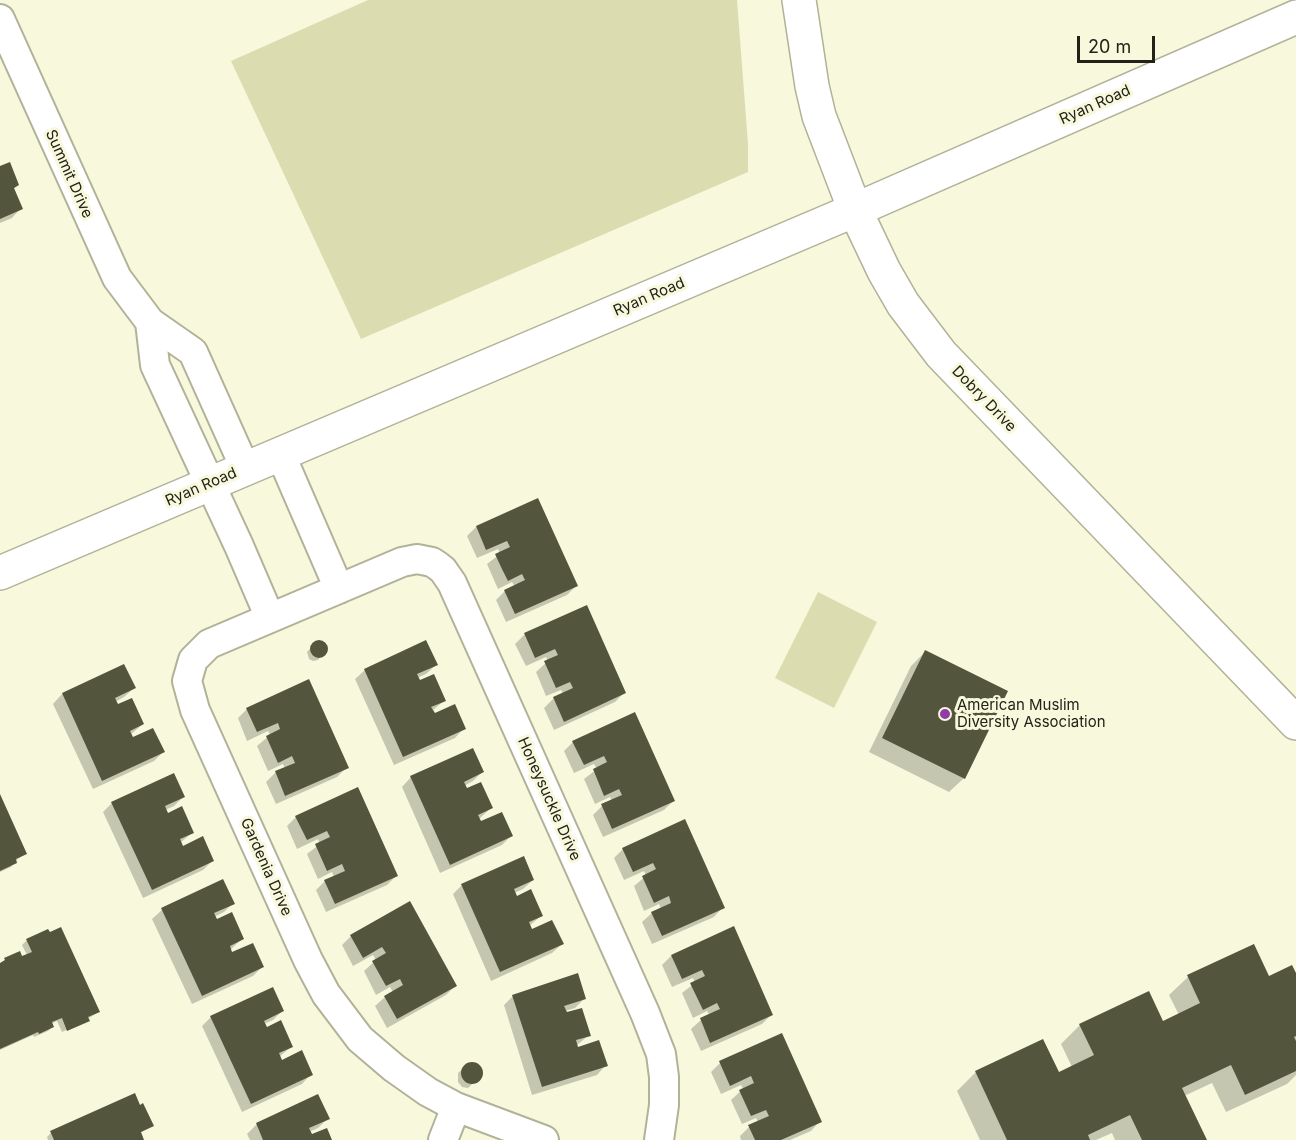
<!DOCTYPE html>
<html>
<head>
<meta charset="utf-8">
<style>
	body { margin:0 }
	#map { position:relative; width:1296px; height:1140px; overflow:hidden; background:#f7f8dc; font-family:Inter,sans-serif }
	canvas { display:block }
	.scale { position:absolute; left:1077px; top:36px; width:78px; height:27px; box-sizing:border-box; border:3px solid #222218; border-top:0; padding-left:8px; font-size:18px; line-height:21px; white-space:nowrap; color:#222218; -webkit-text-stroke:4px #f7f8dc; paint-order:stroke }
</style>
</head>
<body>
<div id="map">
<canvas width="1296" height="1140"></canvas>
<div class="scale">20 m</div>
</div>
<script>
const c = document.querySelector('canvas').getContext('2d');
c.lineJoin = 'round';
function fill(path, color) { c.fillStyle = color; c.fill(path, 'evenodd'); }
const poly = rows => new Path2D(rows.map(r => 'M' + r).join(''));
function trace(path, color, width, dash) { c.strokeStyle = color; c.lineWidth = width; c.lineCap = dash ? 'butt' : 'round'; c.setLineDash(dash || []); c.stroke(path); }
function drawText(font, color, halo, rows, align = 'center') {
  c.font = font + ' Inter,sans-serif'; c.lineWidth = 6; c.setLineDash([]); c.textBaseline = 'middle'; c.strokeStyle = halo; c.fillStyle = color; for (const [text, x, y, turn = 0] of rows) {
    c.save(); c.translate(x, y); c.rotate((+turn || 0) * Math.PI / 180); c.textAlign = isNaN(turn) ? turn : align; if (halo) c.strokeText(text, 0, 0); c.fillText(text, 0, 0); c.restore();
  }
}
fill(poly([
	[368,0,737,0,748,144,748,172,361,339,231,61],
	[818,592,877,622,834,708,775,678]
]), '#dbddb1');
fill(poly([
	[0,168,18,185,13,189,21,208,12,218,0,223],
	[537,500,576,586,567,595,506,622,496,600,505,591,515,587,512,582,498,589,487,564,500,554,498,549,477,558,467,536,476,527],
	[586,607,624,693,615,702,554,730,544,708,554,698,563,694,561,690,546,696,536,672,548,661,546,657,526,666,515,644,525,634],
	[316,642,321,642,327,648,318,660,313,661,309,659,307,652],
	[925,652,964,778,949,792,869,752,911,666],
	[436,665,426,674,417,678,445,700,432,711,434,715,464,728,455,738,394,765,355,679,365,670],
	[123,666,134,688,124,697,115,702,143,724,130,735,132,739,163,752,154,761,93,789,53,704,62,694],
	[308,681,347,767,337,777,276,804,266,782,275,773,285,769,283,764,268,771,257,746,270,735,268,731,247,741,238,718,247,709],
	[635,714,673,801,664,810,603,837,593,815,602,806,612,801,610,797,595,804,584,779,597,769,594,764,574,773,564,751,573,742],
	[482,772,473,781,464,786,491,808,479,819,481,823,511,836,502,845,440,873,402,787,411,777],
	[358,789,396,876,387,885,326,912,316,890,325,881,334,877,332,872,318,879,307,854,320,844,318,839,297,849,287,826,296,817],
	[183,797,174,806,165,810,167,815,193,832,180,843,182,848,213,860,203,870,143,898,103,812,112,803],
	[0,798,25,854,15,861,11,867,0,872],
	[684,821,723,907,714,917,652,944,642,922,652,913,661,909,659,904,644,911,634,886,646,876,644,871,624,880,614,858,623,849],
	[533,880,523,889,514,893,516,898,541,916,529,926,531,931,562,944,552,953,491,981,453,894,462,885],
	[223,881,233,903,224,912,214,917,216,921,242,939,230,950,231,954,262,967,253,976,192,1004,152,919,162,910],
	[409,903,455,986,446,995,387,1028,375,1006,385,997,393,992,390,987,376,995,364,971,376,960,373,955,353,966,342,945,351,936],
	[733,928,771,1015,762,1024,701,1051,691,1029,701,1020,710,1016,707,1011,693,1018,682,993,695,983,693,978,672,987,662,965,671,956],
	[48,931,98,1012,85,1021,62,1032,57,1021,51,1024,52,1027,48,1031,34,1037,33,1035,0,1050,0,964,5,960,21,958,27,955,22,945,27,940],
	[1188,977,1268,978,1296,977,1296,1075,1287,1084,1226,1112,1212,1083,1184,1096,1205,1140,1115,1140,1112,1133,1096,1140,980,1140,957,1091,976,1072,1058,1074,1072,1067,1061,1044,1080,1025,1163,1023,1179,1015,1169,995],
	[513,996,584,999,575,1008,565,1011,589,1035,576,1046,606,1065,597,1075,532,1095,504,1005],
	[282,1011,273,1020,264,1024,266,1029,291,1047,279,1057,281,1062,311,1074,302,1084,242,1112,202,1026,211,1017],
	[781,1035,820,1121,811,1131,790,1140,741,1140,740,1136,749,1127,758,1122,756,1118,742,1124,731,1100,743,1089,741,1085,721,1094,711,1072,720,1063],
	[474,1063,481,1070,481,1076,468,1088,462,1087,458,1082,458,1073,468,1064],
	[318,1096,328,1118,318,1128,309,1132,311,1136,331,1140,250,1140,247,1134,256,1125],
	[139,1107,152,1125,140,1133,143,1140,48,1140,47,1137,51,1133]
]), '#0003');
fill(poly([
	[10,162,19,185,14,188,23,209,0,219,0,166],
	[538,498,578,586,515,614,504,590,525,580,522,574,508,581,501,567,495,554,510,547,507,541,486,550,476,526],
	[587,605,626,693,564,722,553,697,573,688,570,682,556,688,544,661,558,655,555,649,535,658,524,633],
	[426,640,438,665,417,674,420,680,434,674,446,701,431,707,435,713,455,704,466,729,403,757,364,669],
	'310 649a9 9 0 1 1 18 0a9 9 0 1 1-18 0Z',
	[925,650,1008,691,965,779,882,738],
	[124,664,136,688,115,698,118,704,132,698,144,724,130,731,133,737,153,728,165,752,102,781,62,693],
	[309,679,349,768,285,796,275,771,295,763,292,756,278,763,266,736,280,729,278,723,257,732,246,708],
	[635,712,675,801,612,829,601,804,622,795,619,789,604,796,593,769,607,762,604,756,584,765,572,741],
	[473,748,484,772,464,782,467,788,481,782,493,808,478,815,481,821,502,812,513,836,450,865,410,776],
	[174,773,185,797,165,806,168,813,182,806,194,833,180,839,183,846,203,836,214,861,152,890,111,802],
	[358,787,398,876,335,904,324,880,345,871,342,864,327,871,315,844,330,837,327,831,307,840,295,816],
	[0,794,27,854,16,859,17,863,0,871],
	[685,819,725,908,662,936,651,912,671,903,669,896,654,903,642,876,656,869,653,863,633,872,622,848],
	[524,856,534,880,514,889,517,896,531,889,543,916,529,922,532,929,552,920,564,944,500,972,461,884],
	[223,879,235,904,214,913,217,919,232,912,244,939,230,946,232,952,253,943,264,967,202,996,161,908],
	[410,901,457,986,397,1019,384,996,403,985,400,979,386,986,372,961,386,953,382,947,363,958,350,935],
	[734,926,773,1015,710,1043,700,1018,720,1009,717,1003,703,1010,690,983,705,976,702,970,682,979,671,955],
	[61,927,100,1012,88,1017,90,1021,67,1031,62,1018,52,1022,54,1027,39,1034,38,1032,0,1049,0,963,5,960,4,958,20,951,22,956,32,952,26,939,48,929,50,932],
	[1254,944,1269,976,1292,965,1296,973,1296,1036,1294,1037,1296,1041,1296,1071,1245,1095,1231,1065,1182,1088,1207,1140,1142,1140,1130,1115,1088,1135,1090,1140,1007,1140,975,1071,1043,1039,1059,1072,1094,1055,1079,1024,1149,991,1163,1021,1200,1003,1187,975],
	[578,973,586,999,564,1006,567,1012,582,1008,591,1036,576,1040,578,1047,599,1040,608,1066,542,1087,512,995],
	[273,987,284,1011,264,1021,267,1027,281,1020,293,1047,279,1053,282,1060,302,1050,313,1075,251,1104,210,1016],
	[782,1033,822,1122,781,1140,755,1140,748,1125,769,1116,766,1110,751,1116,739,1090,754,1083,751,1076,730,1086,719,1061],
	'461 1073a11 11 0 1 1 22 0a11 11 0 1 1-22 0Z',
	[135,1093,140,1105,143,1103,154,1126,141,1132,144,1140,54,1140,50,1131],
	[318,1094,330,1119,309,1128,312,1134,327,1128,332,1140,263,1140,256,1123]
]), '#54553d');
const street = poly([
	[0,19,117,278,150,322,193,352,245,468],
	[150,322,155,365,239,546,270,618],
	[280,453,339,589],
	[456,1107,544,1140],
	[443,1140,456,1107,428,1092,394,1068,360,1039,326,994,308,960,195,710,187,681,193,660,209,644,402,562,417,559,432,562,438,566,443,570,452,583,645,1013,661,1054,664,1077,664,1105,659,1140]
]);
const secondary = poly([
	[799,0,812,86,819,116,855,210,884,271,903,304,941,354,1296,723],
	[0,573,855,210,1296,17]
]);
trace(street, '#b1b298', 32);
trace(secondary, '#b1b298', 36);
trace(street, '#fff', 28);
trace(secondary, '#fff', 33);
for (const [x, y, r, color] of [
	[945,714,6,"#923aa6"]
]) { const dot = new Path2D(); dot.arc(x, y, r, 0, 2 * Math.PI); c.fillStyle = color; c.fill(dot); trace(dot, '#f7f8dc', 2); }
drawText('15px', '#222218', '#f7f8dc', [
	["Ryan Road",1095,105,-24],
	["Summit Drive",69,174,66],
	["Ryan Road",649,297,-23],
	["Dobry Drive",984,399,46],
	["Ryan Road",201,487,-23],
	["Honeysuckle Drive",549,799,66],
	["Gardenia Drive",266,867,66]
]);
drawText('15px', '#222218', '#f7f8dc', [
	["American Muslim",957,705],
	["Diversity Association",957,722]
], 'left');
</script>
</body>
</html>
